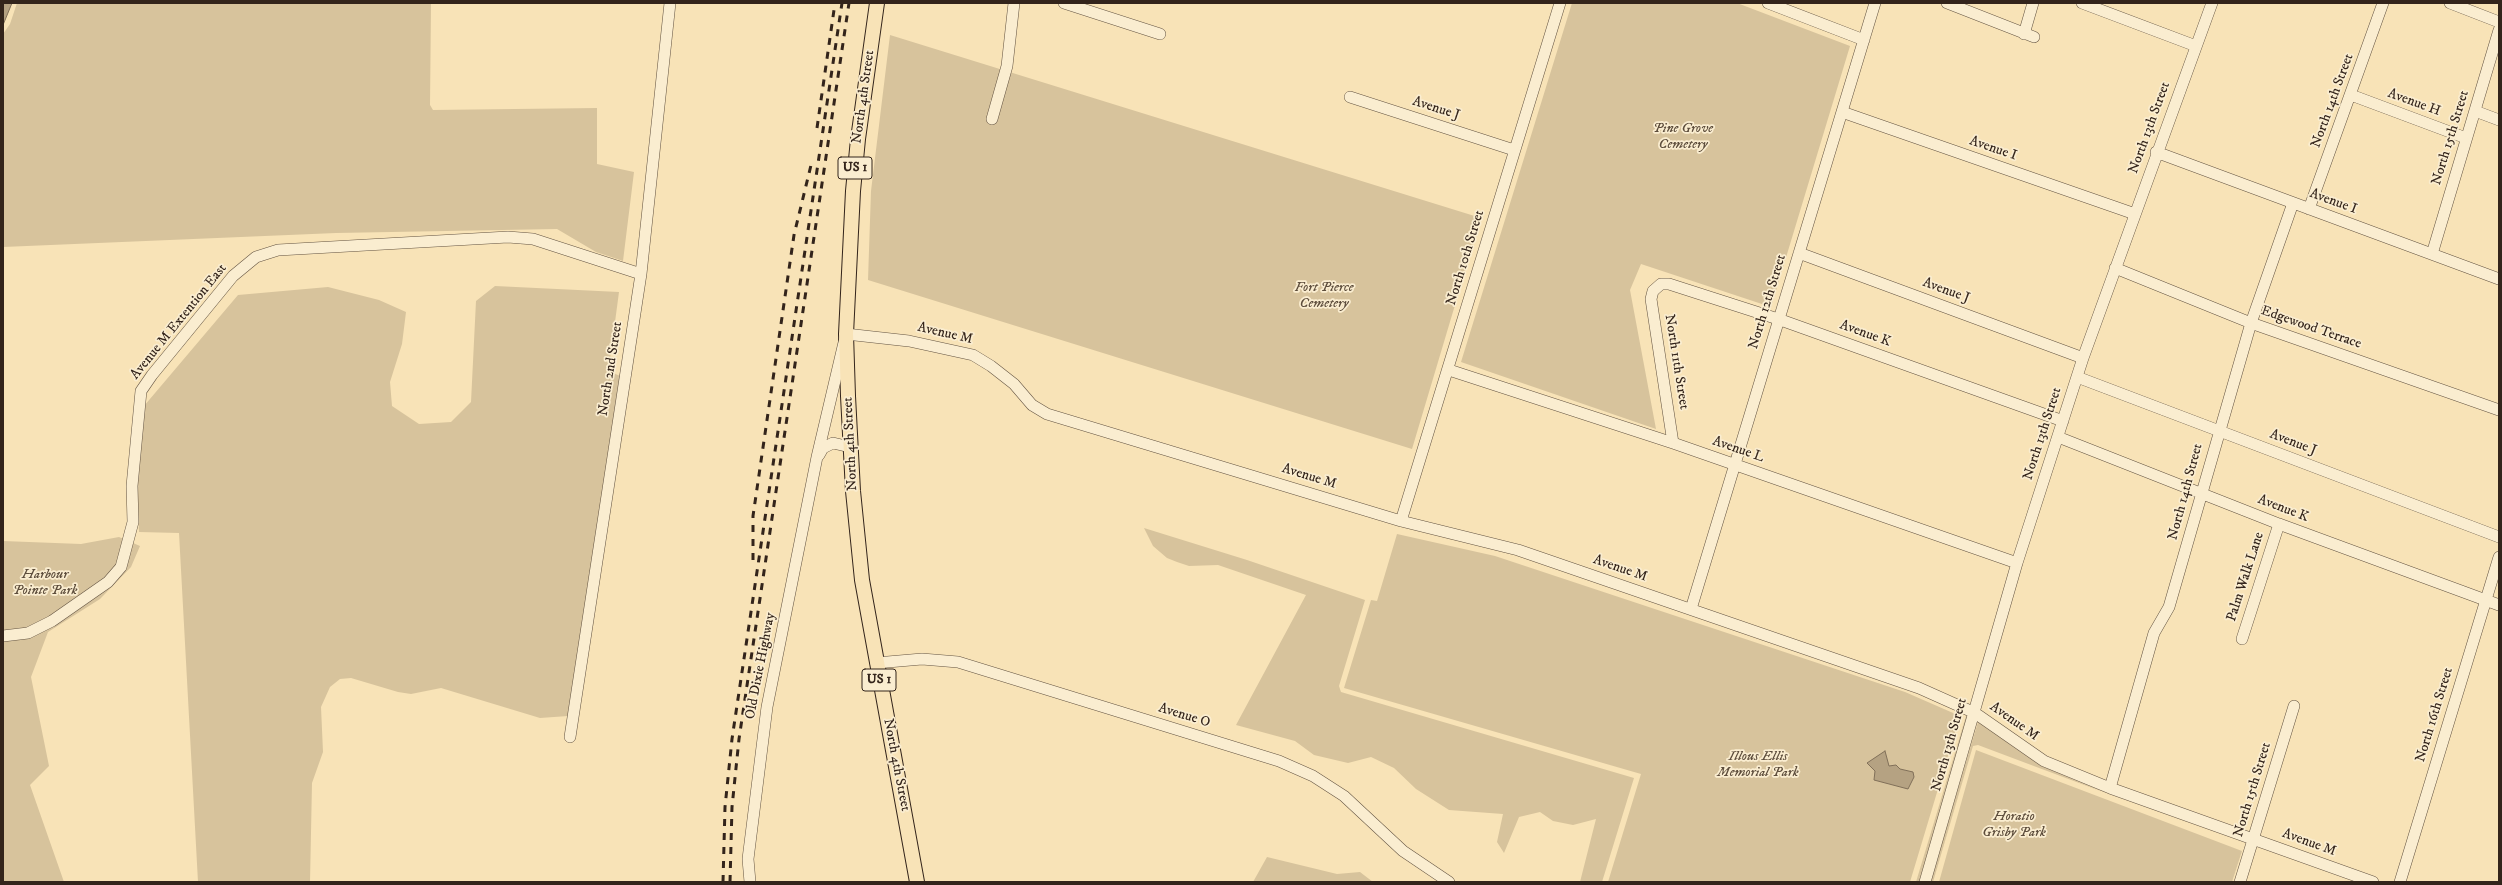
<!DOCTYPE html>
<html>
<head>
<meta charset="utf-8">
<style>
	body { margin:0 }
	#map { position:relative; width:2502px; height:885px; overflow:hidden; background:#f8e3b7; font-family:"IM FELL DW Pica",serif }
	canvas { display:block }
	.frame { position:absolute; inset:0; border:4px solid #33241b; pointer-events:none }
</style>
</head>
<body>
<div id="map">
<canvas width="2502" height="885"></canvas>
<div class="frame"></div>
</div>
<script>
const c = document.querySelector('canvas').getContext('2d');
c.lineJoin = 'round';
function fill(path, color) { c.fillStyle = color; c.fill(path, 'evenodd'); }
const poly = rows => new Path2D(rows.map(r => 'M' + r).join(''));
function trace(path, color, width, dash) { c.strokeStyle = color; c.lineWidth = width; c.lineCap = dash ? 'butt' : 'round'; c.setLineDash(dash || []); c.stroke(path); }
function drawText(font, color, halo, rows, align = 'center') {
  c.font = font + ' "IM FELL DW Pica",serif'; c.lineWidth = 3.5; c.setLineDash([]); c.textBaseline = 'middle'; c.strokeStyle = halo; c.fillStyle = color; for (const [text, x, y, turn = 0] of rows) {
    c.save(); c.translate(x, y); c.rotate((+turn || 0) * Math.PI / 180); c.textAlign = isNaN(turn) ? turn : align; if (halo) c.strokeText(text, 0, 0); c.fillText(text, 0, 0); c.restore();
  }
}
fill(poly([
	[17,3,431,3,430,105,433,110,597,108,597,164,634,172,623,261,596,252,557,229,336,233,3,247,3,34,10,24],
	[1572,3,1737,3,1850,46,1771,307,1641,264,1630,290,1656,429,1461,362],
	[890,35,1481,218,1412,449,868,280,871,191],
	[495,286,619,292,609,367,611,372,620,376,568,716,540,718,441,688,411,694,398,692,351,678,340,679,330,687,321,707,323,752,312,783,310,882,198,882,179,533,139,532,137,485,144,406,238,295,328,287,379,300,406,312,402,344,390,382,392,406,419,424,451,422,471,402,476,301],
	[1144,528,1247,560,1365,600,1339,686,1341,692,1634,778,1602,882,1580,882,1596,819,1573,825,1553,821,1540,812,1519,817,1504,853,1497,842,1503,814,1449,810,1416,789,1394,768,1371,757,1348,763,1314,755,1295,741,1236,725,1306,595,1218,565,1189,566,1177,562,1167,558,1153,546],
	[1397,534,1495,556,1905,692,1960,716,1910,882,1608,882,1641,774,1344,688,1371,600,1377,601],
	[119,537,140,546,131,567,100,599,48,632,31,677,49,766,30,785,64,882,3,882,3,541,81,544],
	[1966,716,1968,717,1919,882,1916,882],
	[1978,722,2041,766,2103,792,1978,745,1973,746,1933,882,1930,882],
	[1976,750,2242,851,2232,882,1939,882],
	[1267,857,1337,874,1360,872,1373,882,1253,882]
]), '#d7c39c');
const water = poly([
	[3,3,12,3,3,25,3,3],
	[1885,751,1889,766,1896,765,1900,769,1913,772,1914,777,1908,789,1874,780,1875,771,1867,763,1885,751]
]);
fill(water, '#b5a282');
trace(water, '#817059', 1);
const minor = poly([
	[1064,3,1160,34],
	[1768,3,1864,40],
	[1947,3,2034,37],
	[2082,3,2196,46],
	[2450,3,2499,22],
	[2024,34,2033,3],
	[2351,95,2466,138],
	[1350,97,1514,150],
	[2475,111,2499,120],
	[1842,112,2135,214],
	[992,119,1007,66,1014,3],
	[2156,152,2499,279],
	[2309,209,2383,3],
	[1799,253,2083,358],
	[2432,254,2499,30],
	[2115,268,2251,323,2499,410],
	[1449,370,1673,443,2017,563],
	[2077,377,2499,537],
	[2058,437,2279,524,2499,605],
	[1673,443,1651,299,1653,291,1661,284,1669,284,1778,319,2063,421],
	[819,455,823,448,833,443,850,447],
	[1401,521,1560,3],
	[1691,609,1875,3],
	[3,636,28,633,52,621,108,582,121,567,133,522,132,486,141,391,152,375,233,276,256,257,278,250,508,237,533,239,641,274],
	[2242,639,2279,524],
	[876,663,922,659,958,662,1279,761,1313,776,1344,796,1403,851,1449,882],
	[570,737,641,274,670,3],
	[2110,788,2154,633,2169,607,2251,323,2293,203],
	[750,882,748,859,767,707,817,457,846,334,909,341,973,355,991,366,1014,384,1032,405,1047,414,1401,521,1518,550,1919,688,1975,713,2044,761,2110,788,2373,882],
	[1925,882,2017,563,2083,358,2212,3],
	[2240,882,2294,706],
	[2400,882,2499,557]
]);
const major = poly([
	[877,3,858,139,853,191,846,334,848,396,853,491,862,580,917,882]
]);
trace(minor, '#645442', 12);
trace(major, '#33241b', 16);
trace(minor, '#faedd0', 11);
trace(major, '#f8e3b7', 14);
trace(poly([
	[817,128,835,3],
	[753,560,753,516,794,235,812,161],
	[723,882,725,807,732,739,842,3],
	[730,882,732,807,739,739,849,3]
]), '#33241b', 3, [7, 7]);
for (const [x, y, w] of [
	[855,168,34],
	[879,680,34]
]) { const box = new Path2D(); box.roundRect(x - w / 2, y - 11, w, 22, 3); c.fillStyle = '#faedd0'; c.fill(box); trace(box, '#33241b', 1); }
drawText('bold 13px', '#33241b', null, [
	["US 1",855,168],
	["US 1",879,680]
]);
drawText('14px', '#33241b', '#faedd0', [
	["North 4th Street",864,97,-82],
	["North 14th Street",2333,101,-70],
	["Avenue H",2414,103,20],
	["Avenue J",1436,109,18],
	["North 13th Street",2150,128,-70],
	["North 15th Street",2451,138,-73],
	["Avenue I",1993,149,19],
	["Avenue I",2333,202,20],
	["North 10th Street",1466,258,-73],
	["Avenue J",1946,291,20],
	["North 12th Street",1768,302,-73],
	["Avenue M Extention East",179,322,-51],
	["Edgewood Terrace",2311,328,19],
	["Avenue M",945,334,13],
	["Avenue K",1865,334,20],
	["North 11th Street",1676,362,81],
	["North 2nd Street",611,369,-81],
	["North 13th Street",2043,434,-72],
	["Avenue J",2293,443,21],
	["North 4th Street",851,444,-93],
	["Avenue L",1738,450,19],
	["Avenue M",1309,477,17],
	["North 14th Street",2186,492,-75],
	["Avenue K",2283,509,21],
	["Avenue M",1620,569,19],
	["Palm Walk Lane",2246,577,-72],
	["Old Dixie Highway",761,666,-79],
	["North 16th Street",2435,715,-73],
	["Avenue O",1184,716,17],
	["Avenue M",2014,722,35],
	["North 13th Street",1950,745,-74],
	["North 4th Street",896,765,79],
	["North 15th Street",2253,790,-73],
	["Avenue M",2309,843,20]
]);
drawText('italic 14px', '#5c4c3b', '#faedd0', [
	["Pine Grove",1683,129],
	["Cemetery",1683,145],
	["Fort Pierce",1324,288],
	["Cemetery",1324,304],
	["Harbour",45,575],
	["Pointe Park",45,591],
	["Illous Ellis",1758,757],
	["Memorial Park",1758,773],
	["Horatio",2014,817],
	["Grisby Park",2014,833]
]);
</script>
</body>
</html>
